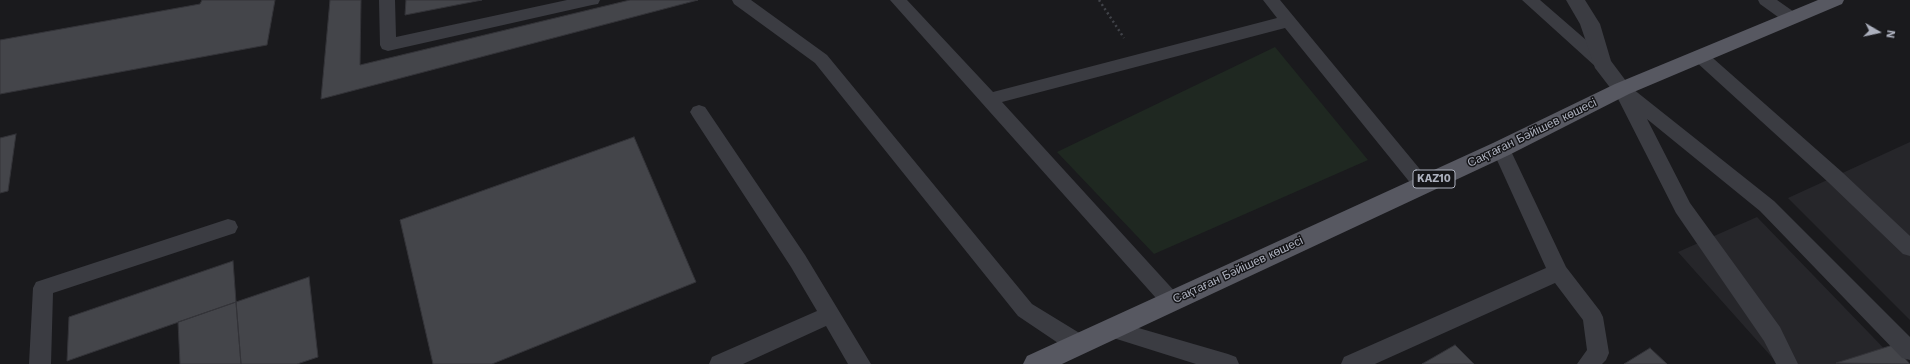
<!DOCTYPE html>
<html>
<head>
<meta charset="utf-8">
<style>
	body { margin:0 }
	#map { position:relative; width:1910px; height:364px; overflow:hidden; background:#1a1a1d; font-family:"Work Sans",sans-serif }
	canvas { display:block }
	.north { position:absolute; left:1858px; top:12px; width:40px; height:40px; -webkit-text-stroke:3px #151518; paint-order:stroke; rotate:99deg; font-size:11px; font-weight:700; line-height:16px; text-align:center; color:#acb0bd }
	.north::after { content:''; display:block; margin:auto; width:14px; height:18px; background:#acb0bd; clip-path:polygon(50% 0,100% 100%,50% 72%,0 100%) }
</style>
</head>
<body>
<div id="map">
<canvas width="1910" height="364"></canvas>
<div class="north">N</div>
</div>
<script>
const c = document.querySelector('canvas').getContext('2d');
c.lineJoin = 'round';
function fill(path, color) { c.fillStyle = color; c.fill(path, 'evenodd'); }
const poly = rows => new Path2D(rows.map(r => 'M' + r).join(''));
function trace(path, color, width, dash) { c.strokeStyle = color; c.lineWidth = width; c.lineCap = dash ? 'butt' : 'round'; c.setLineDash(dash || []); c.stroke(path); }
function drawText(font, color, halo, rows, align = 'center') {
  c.font = font + ' "Work Sans",sans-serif'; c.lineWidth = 3; c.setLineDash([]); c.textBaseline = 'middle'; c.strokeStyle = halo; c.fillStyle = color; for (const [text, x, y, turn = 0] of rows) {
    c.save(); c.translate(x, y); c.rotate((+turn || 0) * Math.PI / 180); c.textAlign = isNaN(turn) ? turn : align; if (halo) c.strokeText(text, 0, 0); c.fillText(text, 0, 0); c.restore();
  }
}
fill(poly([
	[1910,142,1910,320,1788,198],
	[1757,217,1899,364,1778,364,1678,252]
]), '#26262a');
fill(poly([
	[1275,47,1368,160,1154,254,1057,152]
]), '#1f2821');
const building = poly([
	[202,0,275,0,267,45,0,94,0,40,200,4,202,0],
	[330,0,361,0,360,65,630,0,698,0,321,99,330,0],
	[406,0,482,0,405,15,406,0],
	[16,134,8,191,0,193,0,138,16,134],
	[634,137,696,282,492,364,433,364,400,220,634,137],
	[233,261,236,302,67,361,69,317,233,261],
	[309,277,318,357,297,364,241,364,236,302,309,277],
	[236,302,241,364,180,364,178,322,236,302],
	[1455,345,1474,364,1422,364,1455,345],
	[1893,345,1910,364,1836,363,1893,345],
	[1650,348,1667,364,1624,364,1650,348]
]);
fill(building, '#44454a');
trace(building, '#343439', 1);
trace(poly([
	[1099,0,1124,38]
]), '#414349', 2.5, [2, 3]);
fill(poly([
	[379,0,395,0,396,37,567,0,600,0,598,4,592,5,388,51,382,49,380,45,379,0],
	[732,0,751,0,827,55,1032,304,1086,337,1089,344,1086,351,1078,353,1070,351,1018,316,815,63,734,4,732,0],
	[890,0,907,0,993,92,1277,18,1263,0,1280,0,1433,185,1430,190,1423,192,1416,190,1285,28,1002,102,1178,295,1181,301,1178,307,1171,310,1164,307,890,0],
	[1522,0,1540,0,1608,59,1611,63,1608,67,1602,69,1596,67,1522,0],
	[1758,0,1777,0,1797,14,1799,18,1797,22,1791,24,1785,22,1760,4,1758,0],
	[1700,50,1706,52,1842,172,1910,236,1910,256,1903,254,1828,182,1694,60,1691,56,1694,52,1700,50],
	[1622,83,1628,85,1774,201,1910,337,1910,360,1902,358,1760,211,1647,119,1690,203,1780,327,1798,364,1776,364,1764,341,1676,213,1613,89,1616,85,1622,83],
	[699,105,705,107,805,255,871,364,848,364,826,326,743,364,709,364,712,357,817,311,791,267,693,117,690,112,693,107,699,105],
	[1501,142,1508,144,1510,149,1566,267,1600,311,1603,317,1609,353,1606,360,1602,364,1577,364,1587,350,1583,320,1555,283,1375,364,1341,364,1344,357,1546,268,1492,149,1494,144,1501,142],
	[228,219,235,221,238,227,235,233,53,293,51,364,29,364,33,288,36,282,228,219],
	[1111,320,1228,354,1236,357,1239,364,1196,364,1104,335,1100,329,1104,323,1111,320]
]), '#3b3c42');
fill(poly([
	[1566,0,1585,0,1600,24,1611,61,1632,89,1629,94,1622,96,1615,94,1595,68,1580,24,1566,0]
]), '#3b3c42');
fill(poly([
	[1818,0,1844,0,1842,4,1629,94,1509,155,1062,364,1023,364,1027,356,1493,143,1615,84,1818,0]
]), '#575861');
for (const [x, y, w] of [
	[1434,179,42]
]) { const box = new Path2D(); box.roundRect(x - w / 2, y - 9, w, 18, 3); c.fillStyle = '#151518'; c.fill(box); trace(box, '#acb0bd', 1); }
drawText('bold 11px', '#acb0bd', null, [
	["KAZ10",1434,179]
]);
drawText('12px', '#acb0bd', '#151518', [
	["Сақтаған Бәйішев көшесі",1532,133,-26],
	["Сақтаған Бәйішев көшесі",1238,270,-25]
]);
</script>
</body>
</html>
